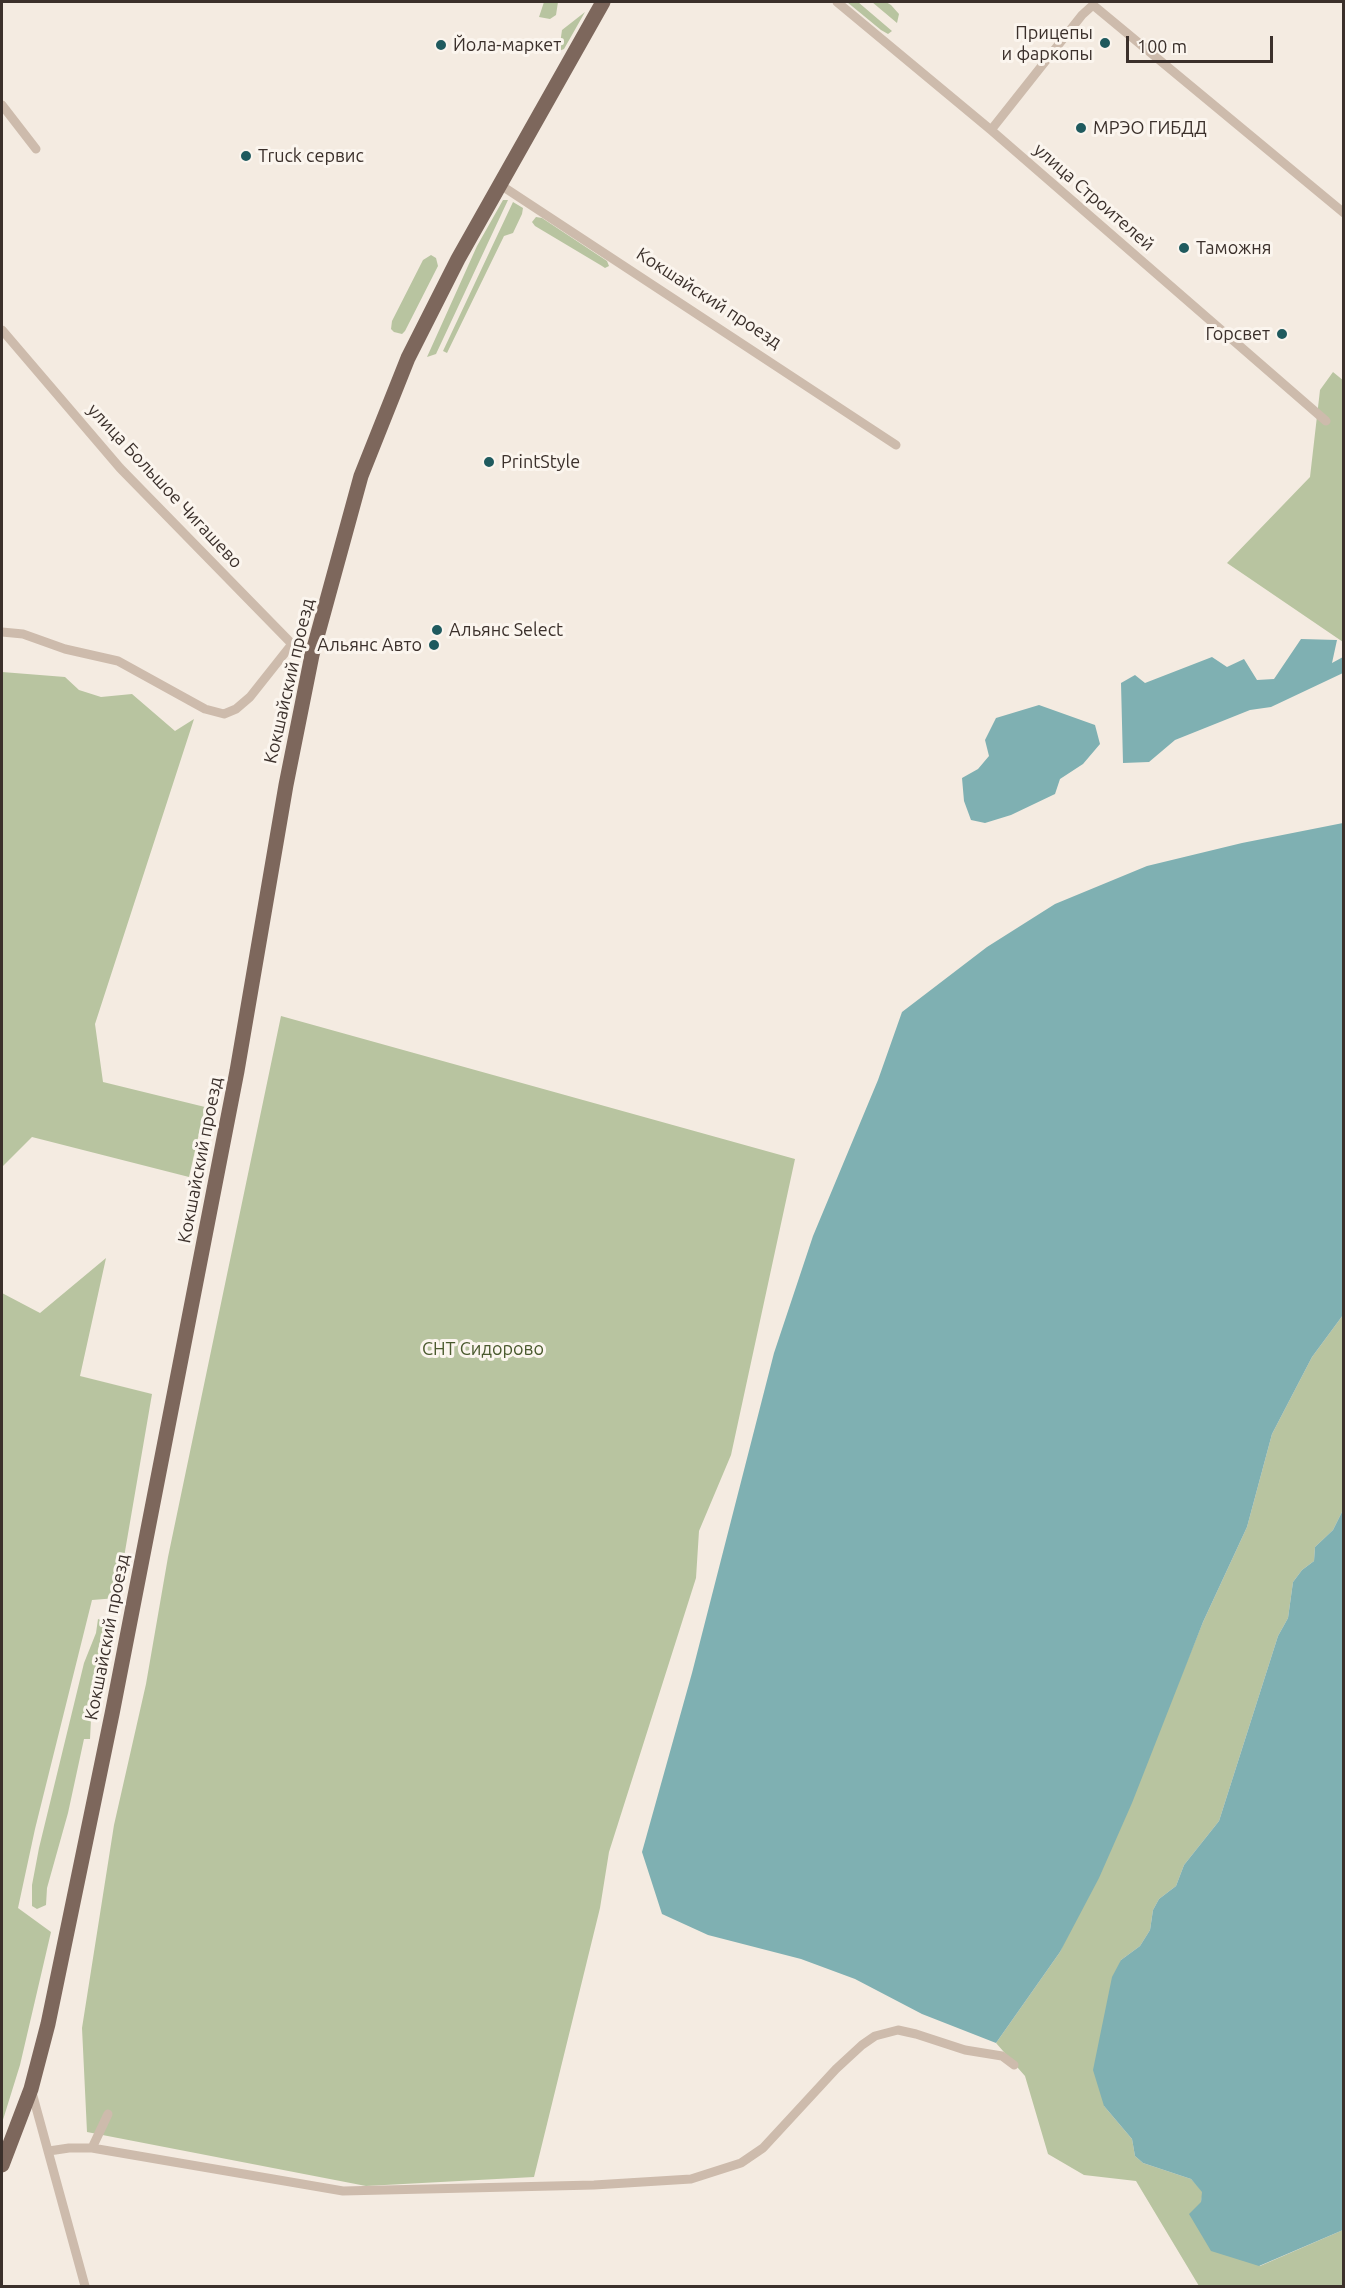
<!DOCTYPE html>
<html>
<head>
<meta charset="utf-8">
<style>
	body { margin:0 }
	#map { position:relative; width:1345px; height:2288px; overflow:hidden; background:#f4ebe1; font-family:Ubuntu,sans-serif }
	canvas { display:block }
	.frame { position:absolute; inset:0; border:3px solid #3b302b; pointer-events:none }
	.scale { position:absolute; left:1126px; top:36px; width:147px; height:27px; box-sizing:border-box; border:3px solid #3b302b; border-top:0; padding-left:8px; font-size:18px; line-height:21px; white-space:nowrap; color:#3b302b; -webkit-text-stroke:4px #fbf5ee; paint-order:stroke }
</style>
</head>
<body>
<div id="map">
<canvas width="1345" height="2288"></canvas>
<div class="frame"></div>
<div class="scale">100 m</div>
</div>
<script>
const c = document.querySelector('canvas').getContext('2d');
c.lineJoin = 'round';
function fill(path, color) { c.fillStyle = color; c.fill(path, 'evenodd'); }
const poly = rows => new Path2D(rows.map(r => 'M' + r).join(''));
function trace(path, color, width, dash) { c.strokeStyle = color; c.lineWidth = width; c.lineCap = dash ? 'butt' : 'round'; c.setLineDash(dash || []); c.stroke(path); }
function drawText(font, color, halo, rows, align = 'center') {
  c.font = font + ' Ubuntu,sans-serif'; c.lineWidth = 6; c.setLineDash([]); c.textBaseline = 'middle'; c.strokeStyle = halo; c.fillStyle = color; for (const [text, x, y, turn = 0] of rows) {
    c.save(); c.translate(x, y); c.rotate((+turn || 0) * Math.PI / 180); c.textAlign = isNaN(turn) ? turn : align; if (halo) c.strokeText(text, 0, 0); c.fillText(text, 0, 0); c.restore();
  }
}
fill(poly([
	[544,2,558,2,556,15,550,19,539,17],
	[847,2,858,2,892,31,888,34,881,30],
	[872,2,886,2,891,5,899,14,897,23],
	[585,12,564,49,559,51,562,30],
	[503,200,508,200,436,354,427,357,477,246],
	[513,202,523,208,522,214,513,233,504,236,447,353,443,351],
	[536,217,542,218,607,261,609,266,605,268,602,266,535,226,532,222],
	[431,255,436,258,438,266,405,331,402,334,394,332,391,329,392,321,423,260],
	[1333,372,1344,381,1343,642,1227,563,1310,477,1320,390],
	[2,672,65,677,79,690,101,697,132,694,175,731,194,719,95,1024,103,1082,205,1107,189,1177,32,1137,2,1167],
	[281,1016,795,1159,731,1455,699,1531,696,1578,609,1852,600,1908,534,2177,366,2186,87,2132,82,2028,114,1825,146,1684,168,1557],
	[106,1258,80,1376,152,1394,117,1598,92,1600,35,1829,18,1908,51,1932,20,2065,2,2123,2,1293,40,1313],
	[1343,1315,1343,1510,1333,1530,1315,1547,1314,1561,1302,1570,1293,1582,1288,1618,1278,1636,1219,1821,1184,1865,1176,1886,1159,1899,1153,1910,1150,1930,1140,1946,1121,1960,1104,2106,1132,2139,1135,2156,1143,2163,1191,2179,1203,2192,1201,2202,1260,2266,1343,2230,1343,2286,1199,2286,1136,2181,1084,2175,1048,2154,1025,2076,996,2043,1060,1952,1172,1698,1203,1622,1247,1527,1272,1434,1312,1357],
	[98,1619,107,1622,107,1639,101,1660,106,1672,104,1686,98,1696,91,1719,90,1739,84,1739,68,1813,47,1888,46,1905,37,1909,32,1906,32,1885,39,1848,84,1663,96,1633]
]), '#b8c4a0');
fill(poly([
	[1301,639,1337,640,1332,663,1343,657,1343,673,1271,707,1250,710,1175,740,1149,762,1123,763,1121,683,1135,675,1145,683,1212,657,1227,667,1244,659,1257,680,1274,679],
	[1039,705,1095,725,1100,744,1083,764,1060,779,1055,794,1011,815,985,823,971,820,964,801,962,778,978,769,989,756,985,740,996,718],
	[1343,823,1343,1315,1312,1357,1272,1434,1247,1527,1203,1622,1132,1803,1099,1878,1060,1952,996,2043,922,2014,855,1979,801,1959,708,1935,662,1914,642,1852,692,1673,774,1353,813,1236,878,1080,902,1012,987,947,1055,904,1147,866,1242,843],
	[1343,1510,1343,2230,1259,2266,1211,2251,1189,2214,1201,2202,1202,2192,1191,2179,1143,2163,1135,2156,1132,2139,1104,2106,1093,2070,1112,1977,1121,1960,1140,1946,1150,1930,1153,1910,1159,1899,1176,1886,1184,1865,1219,1821,1278,1636,1288,1618,1293,1582,1302,1570,1314,1561,1315,1547,1333,1530]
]), '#7fb0b2');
trace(poly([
	[837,2,991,130,1326,421],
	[2,105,36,149],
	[991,130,1082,15,1093,5,1344,213],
	[499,184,896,445],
	[2,330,120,468,292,644,312,655],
	[2,632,23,634,65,649,118,661,205,709,224,714,236,709,250,697,292,644],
	[31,2089,85,2286],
	[92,2148,108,2114],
	[49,2151,69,2148,92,2148,343,2191,594,2185,691,2179,741,2163,763,2148,836,2069,862,2045,875,2036,898,2030,916,2034,965,2050,1002,2056,1014,2065]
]), '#cdbbac', 9);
trace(poly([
	[2,2165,31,2089,48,2024,112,1714,237,1071,286,785,312,655,361,476,408,358,458,259,603,2]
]), '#7d675c', 15);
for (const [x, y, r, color] of [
	[1105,43,6,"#1f5a5e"],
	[441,45,6,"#1f5a5e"],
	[1081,128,6,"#1f5a5e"],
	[246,156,6,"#1f5a5e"],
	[1184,248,6,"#1f5a5e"],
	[1282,334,6,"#1f5a5e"],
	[489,462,6,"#1f5a5e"],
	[437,630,6,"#1f5a5e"],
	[434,645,6,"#1f5a5e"]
]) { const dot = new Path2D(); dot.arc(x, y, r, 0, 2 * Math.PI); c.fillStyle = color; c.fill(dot); trace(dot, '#fbf5ee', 2); }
drawText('18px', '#3b302b', '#fbf5ee', [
	["Прицепы",1093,33,"right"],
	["и фаркопы",1093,54,"right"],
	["Йола-маркет",453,45],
	["МРЭО ГИБДД",1093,128],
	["Truck сервис",258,156],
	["Таможня",1196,248],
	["Горсвет",1270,334,"right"],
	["PrintStyle",501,462],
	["Альянс Select",449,630],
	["Альянс Авто",422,645,"right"]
], 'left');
drawText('18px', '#3b302b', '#fbf5ee', [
	["улица Строителей",1094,197,41],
	["Кокшайский проезд",709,298,33],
	["улица Большое Чигашево",165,486,47],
	["Кокшайский проезд",289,681,-77],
	["Кокшайский проезд",200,1160,-79],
	["Кокшайский проезд",107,1637,-79]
]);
drawText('18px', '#4a5a2e', '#fbf5ee', [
	["СНТ Сидорово",483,1349]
]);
</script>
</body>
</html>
